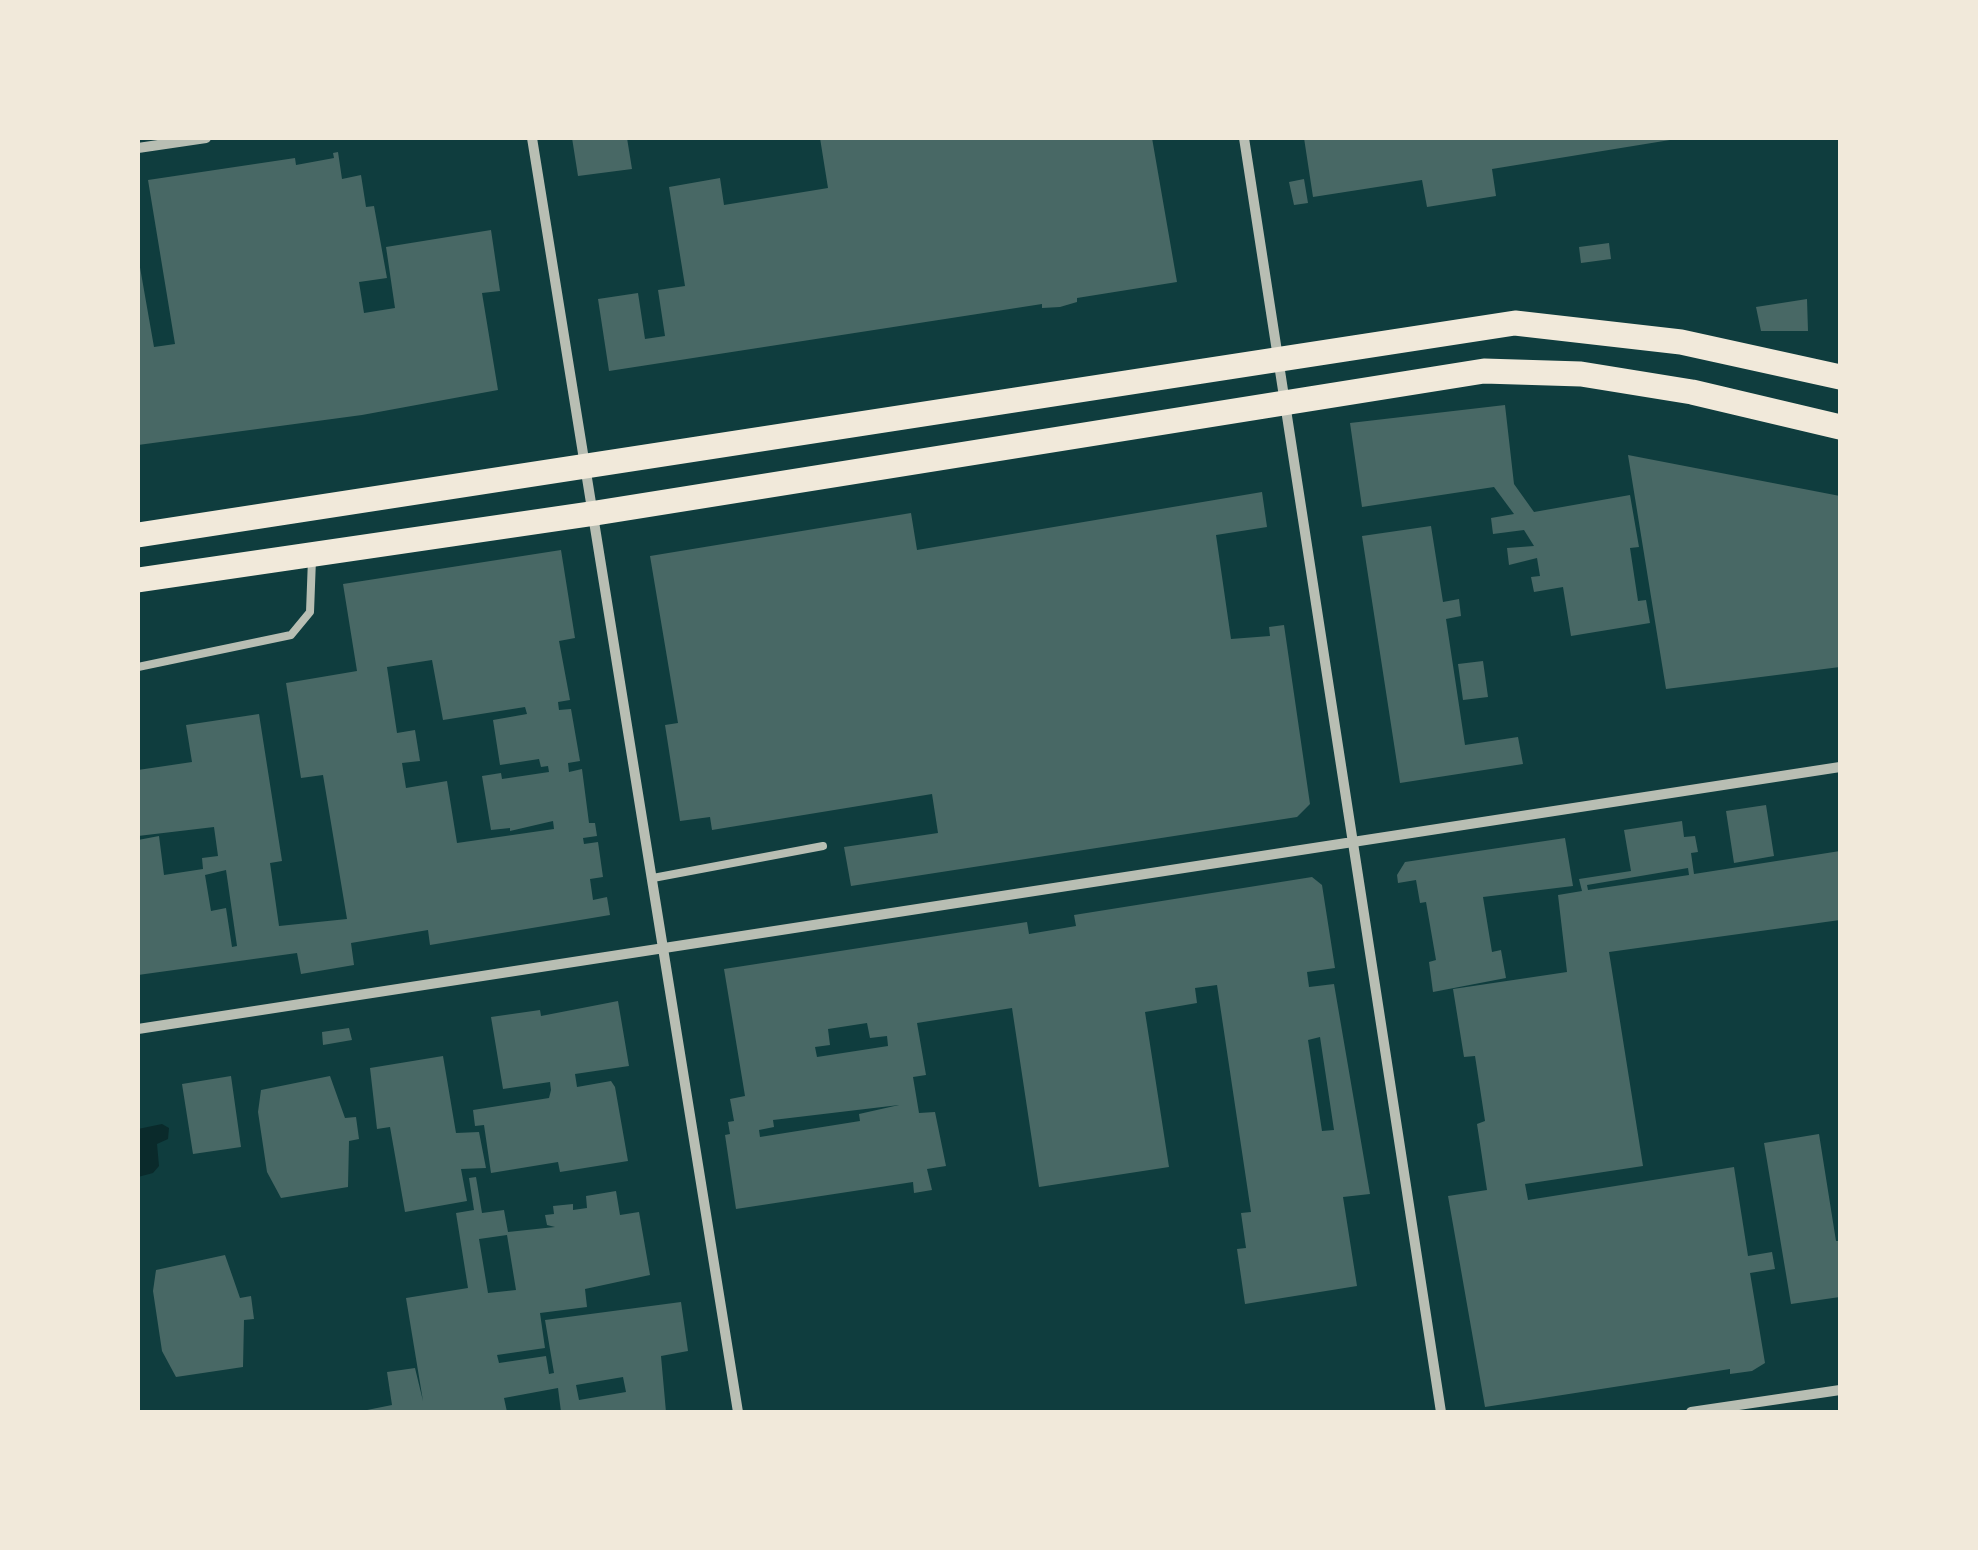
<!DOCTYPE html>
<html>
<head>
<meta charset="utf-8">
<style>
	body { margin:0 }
	#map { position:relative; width:1978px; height:1550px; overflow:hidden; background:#0f3d3e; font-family:"Archivo Narrow",sans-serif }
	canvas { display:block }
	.frame { position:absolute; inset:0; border:140px solid #f1e9da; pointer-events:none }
</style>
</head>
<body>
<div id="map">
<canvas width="1978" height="1550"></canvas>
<div class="frame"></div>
</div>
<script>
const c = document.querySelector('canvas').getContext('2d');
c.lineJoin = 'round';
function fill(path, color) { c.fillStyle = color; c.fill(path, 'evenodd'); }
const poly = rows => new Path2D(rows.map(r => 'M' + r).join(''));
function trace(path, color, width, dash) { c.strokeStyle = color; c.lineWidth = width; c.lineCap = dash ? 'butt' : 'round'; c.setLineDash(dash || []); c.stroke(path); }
fill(poly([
	[162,1124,169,1128,168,1139,157,1144,159,1166,153,1173,138,1177,138,1129]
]), '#0a2a2b');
fill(poly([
	[572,138,627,138,632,169,578,176],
	[820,138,1152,138,1177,282,1077,298,1077,302,1060,307,1042,308,1042,304,609,371,598,299,638,293,645,339,665,336,658,290,685,286,669,187,720,178,724,205,828,188],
	[1304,138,1670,138,1670,140,1492,169,1496,196,1427,207,1422,180,1313,197],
	[338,152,342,179,361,175,366,207,374,206,387,278,359,282,364,313,395,308,386,247,491,230,500,291,482,293,498,390,362,415,138,445,138,256,154,347,175,344,148,180,295,158,296,165,334,158,333,153],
	[1304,179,1308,203,1294,205,1289,182],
	[1609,243,1611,259,1581,263,1579,247],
	[1807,299,1808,331,1761,331,1756,307],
	[1505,405,1514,484,1534,512,1630,495,1639,547,1630,548,1638,601,1646,600,1650,623,1571,636,1563,587,1534,592,1531,577,1540,576,1537,558,1509,565,1507,548,1534,546,1524,530,1493,534,1491,518,1514,514,1494,487,1362,507,1350,423],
	[1628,455,1840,496,1840,667,1666,689],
	[1262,492,1267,527,1216,535,1231,639,1270,636,1269,627,1284,625,1310,804,1297,817,851,886,844,847,938,833,932,794,712,830,710,817,680,821,665,725,678,723,650,556,911,513,917,550],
	[1431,526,1443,602,1459,599,1461,616,1446,619,1465,745,1518,737,1523,764,1400,783,1362,536],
	[561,550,575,638,559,641,570,700,558,702,559,710,571,709,580,761,568,763,569,772,582,769,589,823,595,823,597,836,583,838,584,844,598,842,603,877,590,879,593,900,607,897,610,915,430,945,428,930,351,943,354,965,301,974,297,953,138,975,138,840,159,836,164,875,203,869,202,858,218,856,214,827,138,836,138,770,192,762,186,725,259,714,282,861,270,863,279,926,347,919,323,775,301,778,286,683,357,671,343,584],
	[432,660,443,720,525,707,527,714,493,720,500,765,539,759,541,767,548,766,549,772,502,779,501,773,482,776,491,830,510,828,510,831,553,821,554,829,457,843,447,781,406,788,402,763,420,761,415,730,397,733,387,667],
	[226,870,237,946,232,947,226,908,211,911,205,875],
	[1483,661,1488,697,1463,700,1458,664],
	[1766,805,1774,856,1734,863,1726,811],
	[1682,821,1684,837,1695,836,1698,852,1691,853,1694,874,1840,851,1840,920,1609,952,1643,1166,1525,1184,1528,1200,1734,1167,1748,1256,1772,1252,1775,1269,1750,1273,1765,1363,1752,1371,1730,1374,1730,1369,1485,1407,1448,1196,1487,1190,1477,1124,1485,1121,1475,1056,1464,1057,1453,989,1567,972,1558,895,1582,891,1579,879,1631,871,1624,830],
	[1688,868,1689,875,1588,890,1587,885],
	[1565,838,1573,886,1483,897,1492,952,1501,950,1506,978,1433,992,1429,962,1436,960,1426,902,1420,903,1416,880,1398,883,1397,875,1405,862],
	[1312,877,1322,885,1335,968,1307,972,1309,987,1334,984,1370,1194,1343,1197,1357,1286,1245,1304,1237,1249,1246,1248,1241,1213,1251,1212,1217,985,1195,988,1197,1003,1145,1012,1169,1167,1039,1187,1012,1008,917,1023,926,1075,913,1077,919,1113,935,1112,946,1166,927,1169,932,1190,914,1193,913,1182,736,1209,725,1135,730,1134,728,1122,734,1121,730,1099,745,1096,724,969,1027,922,1029,934,1076,926,1074,915],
	[867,1023,870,1038,887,1036,888,1046,817,1057,815,1047,830,1045,828,1029],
	[1320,1037,1334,1130,1322,1131,1308,1040],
	[899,1105,859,1114,860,1121,760,1137,759,1130,774,1127,773,1120],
	[618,1001,629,1066,575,1074,577,1087,611,1081,615,1087,628,1161,560,1172,558,1162,491,1173,484,1125,475,1126,473,1110,549,1098,551,1090,550,1082,503,1089,491,1017,540,1010,541,1016],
	[349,1028,352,1040,323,1045,322,1032],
	[443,1056,456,1133,479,1132,486,1168,461,1169,467,1201,405,1212,390,1127,377,1129,370,1068],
	[231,1076,241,1147,193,1154,182,1084],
	[330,1076,345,1118,356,1117,359,1139,349,1141,348,1187,281,1198,267,1172,258,1112,261,1090],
	[1819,1134,1836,1241,1840,1241,1840,1297,1791,1304,1764,1143],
	[476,1177,482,1213,504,1210,508,1232,555,1227,547,1225,545,1215,554,1214,553,1206,573,1204,573,1210,587,1208,586,1196,616,1191,620,1215,639,1212,650,1275,585,1289,587,1307,540,1313,545,1348,497,1355,499,1363,546,1356,549,1374,554,1373,545,1320,681,1302,688,1351,661,1356,666,1412,561,1412,558,1388,504,1398,507,1412,357,1412,392,1405,387,1372,415,1368,423,1401,406,1298,468,1288,456,1213,474,1210,469,1178],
	[507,1235,516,1290,488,1293,479,1239],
	[623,1377,626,1392,579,1400,576,1385],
	[225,1255,240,1298,251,1296,254,1319,244,1320,243,1367,176,1377,162,1351,153,1291,156,1270]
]), '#486865');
trace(poly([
	[138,667,291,635,310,612,312,559],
	[653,878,823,846]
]), '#b8beb3', 8);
trace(poly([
	[532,138,738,1412],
	[1244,138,1441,1412],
	[138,148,206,138],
	[138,1029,1840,767],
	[1691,1412,1840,1390]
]), '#b8beb3', 10);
trace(poly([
	[138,535,1515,323,1681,342,1840,377],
	[138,580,596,513,1484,371,1581,374,1692,392,1840,427]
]), '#f1e9da', 25);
</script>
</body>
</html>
